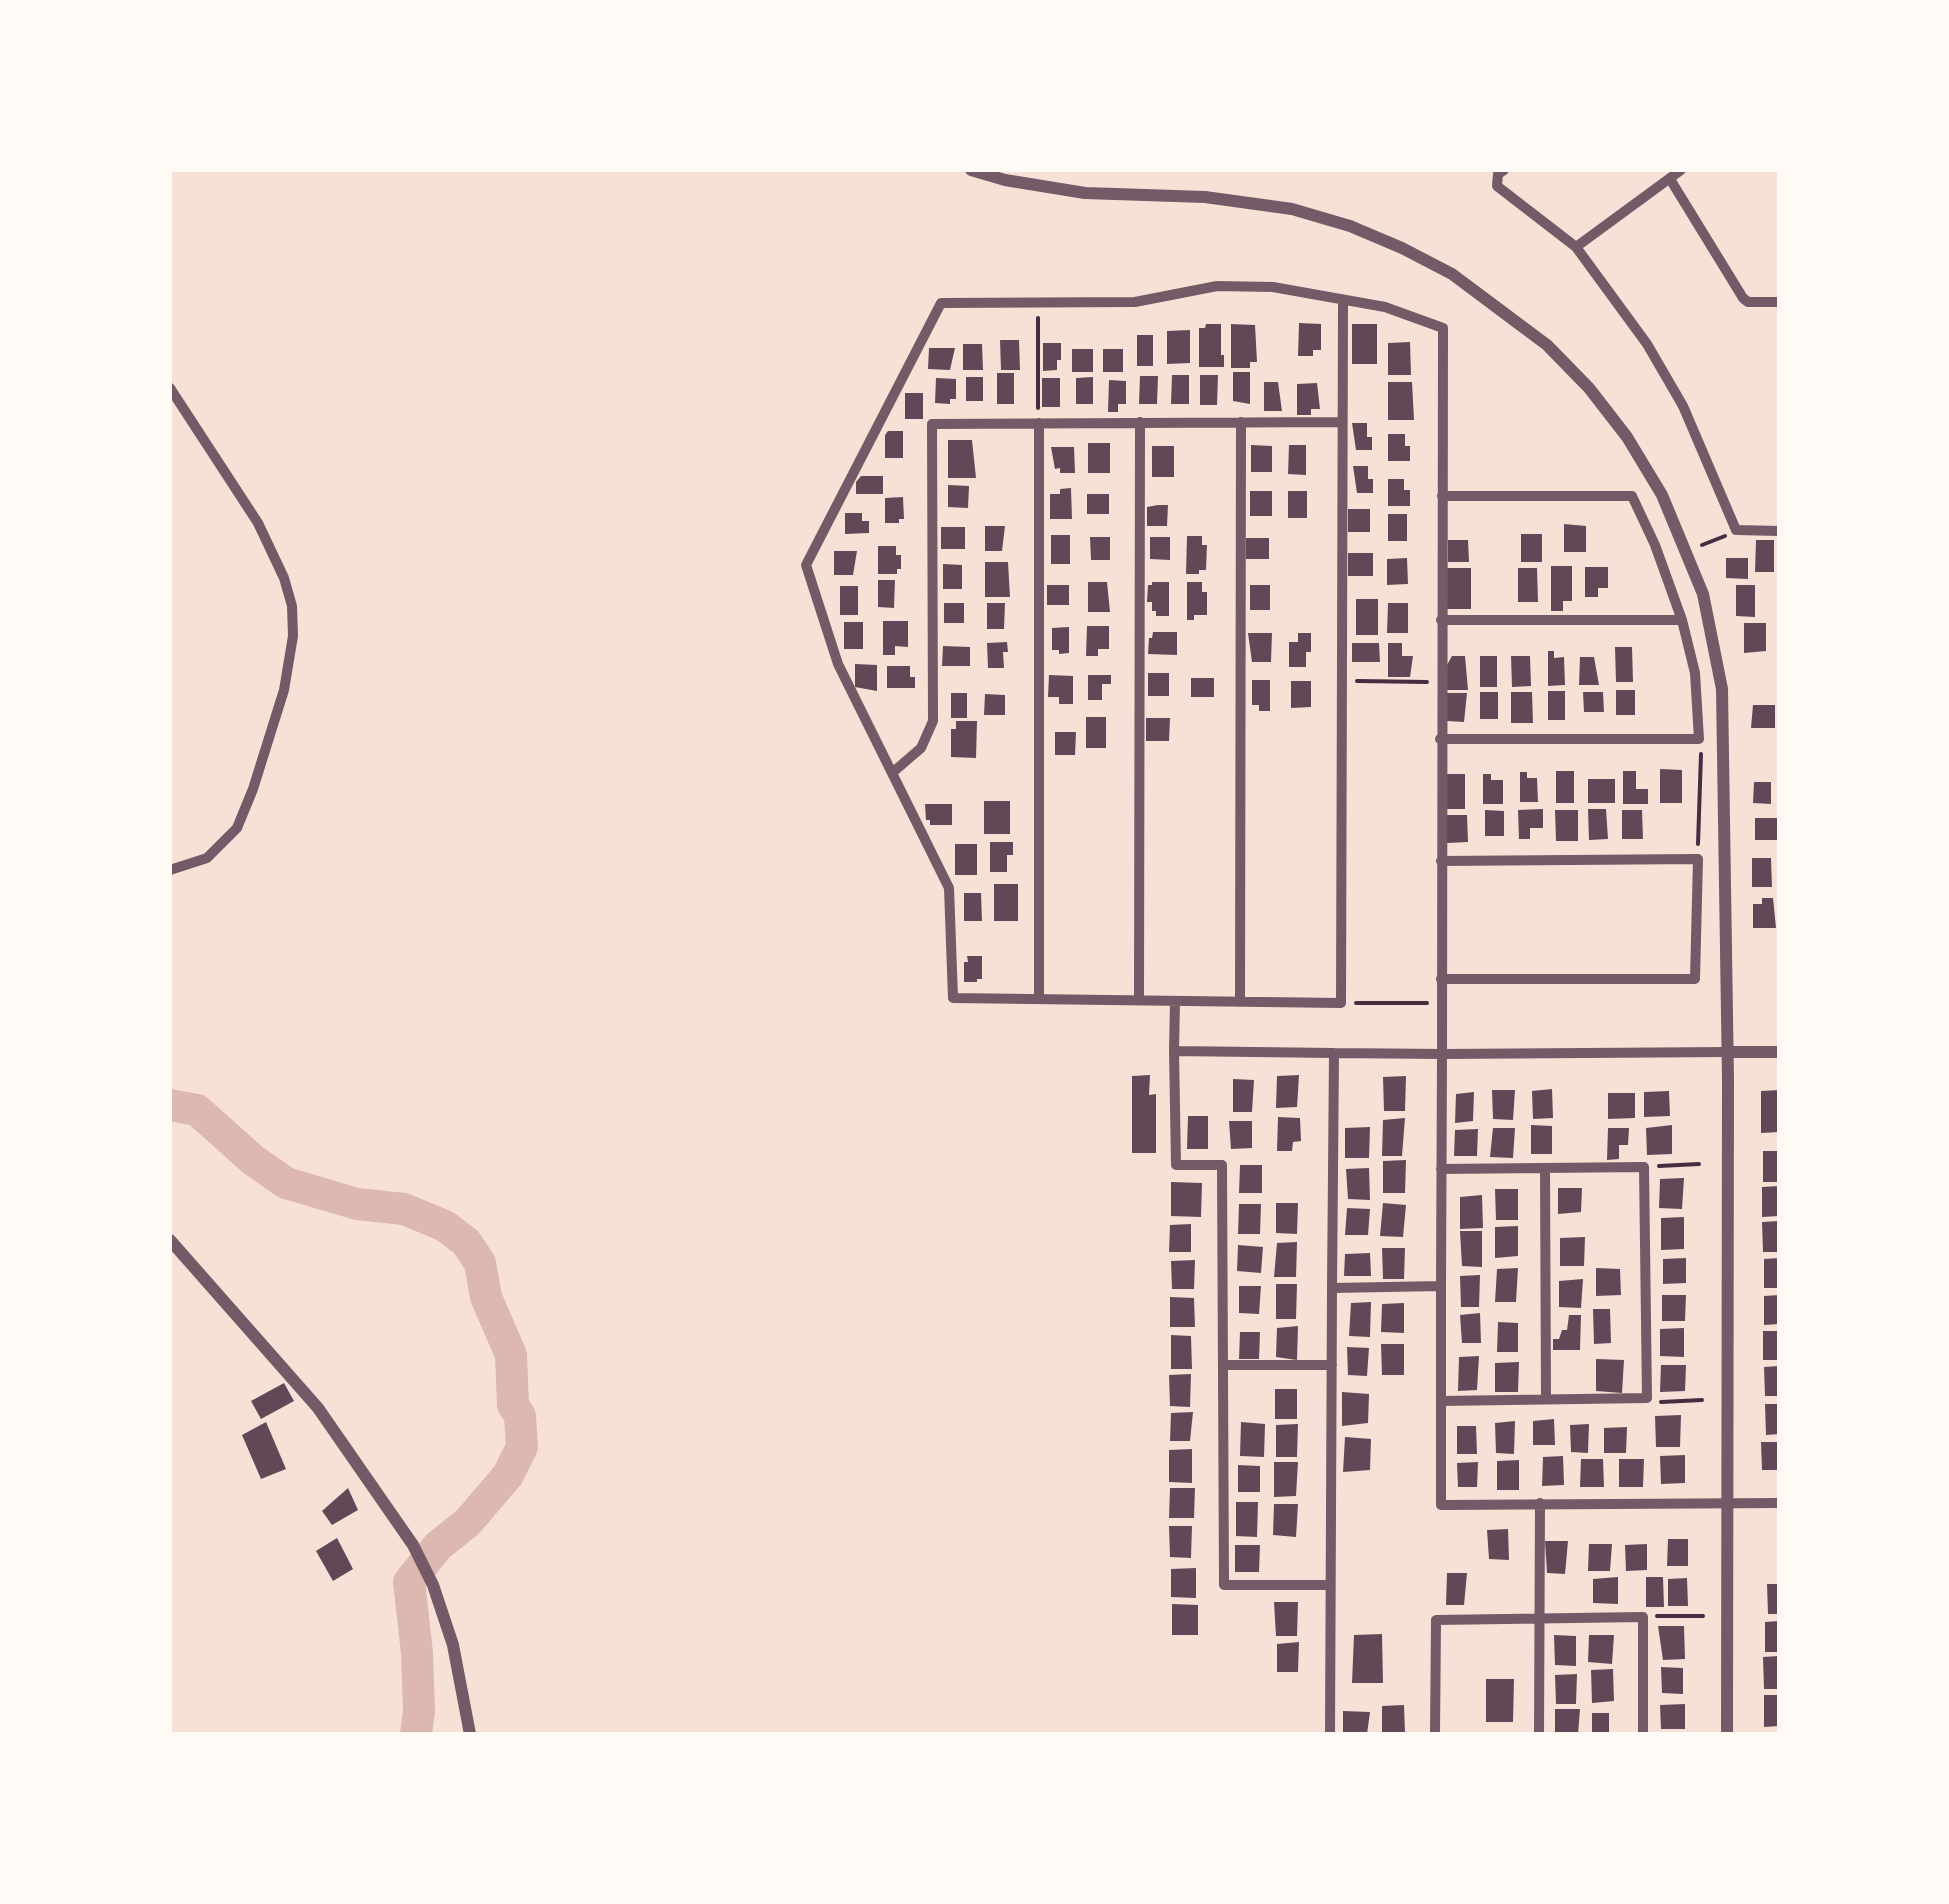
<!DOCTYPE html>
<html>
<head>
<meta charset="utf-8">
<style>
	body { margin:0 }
	#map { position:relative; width:1949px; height:1904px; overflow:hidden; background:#f7e1d7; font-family:Commissioner,sans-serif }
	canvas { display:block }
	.frame { position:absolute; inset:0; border:172px solid #fffaf5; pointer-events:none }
</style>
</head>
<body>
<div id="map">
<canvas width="1949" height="1904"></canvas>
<div class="frame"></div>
</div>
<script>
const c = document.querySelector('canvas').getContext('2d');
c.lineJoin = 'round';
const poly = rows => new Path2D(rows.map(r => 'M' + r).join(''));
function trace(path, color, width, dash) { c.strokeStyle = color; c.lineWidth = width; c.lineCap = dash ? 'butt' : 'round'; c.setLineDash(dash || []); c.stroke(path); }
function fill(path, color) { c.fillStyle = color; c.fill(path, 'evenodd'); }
trace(poly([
	[170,1105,197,1110,253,1160,286,1183,357,1204,404,1209,445,1226,466,1242,480,1263,486,1297,511,1355,513,1405,520,1416,522,1447,508,1475,468,1522,438,1546,409,1582,417,1653,419,1711,416,1734]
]), '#dcb8b0', 32);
fill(poly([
	[1299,323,1321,324,1321,350,1313,350,1313,356,1298,356],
	[1206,324,1221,324,1221,355,1224,355,1224,367,1199,367,1199,328,1205,328],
	[1231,324,1255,325,1257,362,1250,362,1250,368,1231,368],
	[1352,324,1377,324,1377,364,1352,364],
	[1190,330,1190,363,1167,364,1167,331],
	[1137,335,1153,335,1153,366,1137,366],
	[1000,340,1019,340,1020,370,1001,370],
	[1410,342,1411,375,1388,375,1388,343],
	[1043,343,1061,343,1061,360,1057,360,1057,370,1043,371],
	[963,344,982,344,983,370,963,370],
	[929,348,955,348,950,370,928,369],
	[1072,349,1093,349,1093,372,1072,372],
	[1103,349,1123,349,1123,372,1103,372],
	[1233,372,1250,372,1250,404,1233,401],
	[997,373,1014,373,1014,404,997,404],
	[1172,375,1189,375,1189,404,1171,404],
	[1200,375,1218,375,1217,405,1200,405],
	[1140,376,1158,376,1157,404,1139,404],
	[966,377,983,377,983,401,966,401],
	[1093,377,1093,404,1076,404,1076,378],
	[936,378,956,379,956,399,950,399,950,404,935,403],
	[1042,378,1060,378,1060,407,1042,407],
	[1109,380,1126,381,1126,404,1118,404,1118,412,1108,412],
	[1264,382,1278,382,1282,411,1264,411],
	[1388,382,1412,382,1414,420,1388,420],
	[1317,383,1320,409,1311,409,1311,415,1297,415,1297,384],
	[905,393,923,393,923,419,905,419],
	[1352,423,1367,423,1367,437,1372,437,1372,450,1356,450],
	[888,431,903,431,903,458,885,458,885,435],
	[1388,434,1405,434,1405,446,1410,446,1410,461,1388,461],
	[948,440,972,440,976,478,948,478],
	[1088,443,1110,443,1110,473,1088,473],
	[1251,445,1272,446,1272,472,1251,472],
	[1289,445,1306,445,1306,475,1288,474],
	[1152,446,1174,446,1174,477,1152,477],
	[1051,447,1074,447,1075,473,1060,473,1060,468,1055,469],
	[1353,466,1368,466,1368,479,1373,479,1373,493,1357,493],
	[861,476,883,476,883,494,856,494,856,482],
	[1388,479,1404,479,1404,490,1410,490,1410,506,1388,506],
	[948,485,969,486,968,508,948,507],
	[1071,488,1072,519,1050,519,1050,494,1060,494,1060,489],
	[1250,491,1272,491,1272,516,1250,516],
	[1288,491,1307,491,1307,518,1288,518],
	[1087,494,1109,494,1109,514,1087,514],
	[903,497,904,519,899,519,899,523,885,523,885,498],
	[1158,505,1168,505,1167,526,1147,526,1147,507],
	[1348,509,1370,509,1370,532,1348,532],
	[845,513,862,513,862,521,869,521,869,533,845,534],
	[1388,514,1407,514,1407,541,1388,541],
	[1564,524,1586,526,1586,552,1564,552],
	[985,526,1005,526,1002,551,985,551],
	[941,527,965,527,965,549,941,549],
	[1521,534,1542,534,1542,562,1521,562],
	[1051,535,1070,535,1070,564,1051,564],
	[1187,536,1202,536,1202,545,1207,545,1206,570,1199,570,1199,574,1186,574],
	[1090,537,1110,537,1110,560,1091,560],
	[1150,537,1170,537,1170,560,1150,559],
	[1246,538,1269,538,1269,559,1246,559],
	[1448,540,1468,540,1469,562,1448,562],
	[1756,540,1774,540,1774,572,1755,572],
	[878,546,896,546,896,555,901,555,901,569,897,569,897,574,878,574],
	[834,551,857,551,853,575,834,575],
	[1348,553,1373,553,1373,576,1348,576],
	[1407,558,1408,584,1387,585,1387,559],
	[1726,558,1748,558,1748,579,1726,578],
	[985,562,1008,562,1010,597,985,597],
	[943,564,962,565,962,589,943,589],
	[1551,566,1572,566,1572,601,1563,601,1563,611,1551,611],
	[1585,567,1608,567,1608,588,1598,588,1598,597,1585,597],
	[1447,568,1471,568,1471,609,1447,609],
	[1518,568,1537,568,1538,602,1518,602],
	[878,580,895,580,894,608,878,607],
	[1088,582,1107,582,1110,612,1088,612],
	[1152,582,1169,582,1169,616,1156,616,1156,611,1152,611,1152,602,1147,602,1148,585,1152,585],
	[1187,582,1202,582,1202,592,1207,592,1207,615,1194,615,1194,620,1187,620],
	[1047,585,1069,585,1069,605,1047,605],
	[1250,585,1270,585,1270,610,1250,610],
	[1736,585,1755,585,1755,617,1736,616],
	[840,586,858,586,858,615,840,615],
	[1356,599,1378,599,1378,635,1356,635],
	[944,603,964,603,964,623,944,623],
	[987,603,1005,603,1004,629,987,629],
	[1388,603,1408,603,1408,633,1387,633],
	[883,621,908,621,908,647,895,646,895,655,883,655],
	[844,622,863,622,863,649,844,649],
	[1744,623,1766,623,1766,651,1744,653],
	[1087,626,1109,626,1109,649,1098,649,1098,656,1086,656],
	[1069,627,1069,653,1059,654,1059,650,1052,650,1052,628],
	[1153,632,1177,632,1177,655,1148,654,1149,638,1152,638],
	[1248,633,1272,633,1271,662,1252,662],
	[1298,633,1311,633,1311,652,1306,652,1306,667,1289,667,1289,642,1298,642],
	[1007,642,1008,652,1003,652,1004,668,988,668,987,643],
	[1352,643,1379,643,1380,662,1352,662],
	[1388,643,1402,643,1402,656,1413,656,1410,677,1388,677],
	[943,646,970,647,970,666,942,666],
	[1615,647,1632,647,1633,682,1616,682],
	[1548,651,1554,651,1554,658,1564,657,1565,685,1548,686],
	[1452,656,1465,656,1468,690,1447,690,1447,665],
	[1480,656,1497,656,1497,687,1480,687],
	[1511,656,1530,656,1531,686,1512,687],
	[1580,657,1594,657,1599,685,1579,685],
	[855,664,877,665,877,691,855,687],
	[887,666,910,666,910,677,915,677,915,688,887,688],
	[1148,673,1169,673,1169,696,1148,696],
	[1049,675,1073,676,1073,704,1059,704,1059,697,1048,697],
	[1088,675,1111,675,1111,684,1102,684,1102,700,1088,700],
	[1191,678,1214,678,1214,697,1191,697],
	[1252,680,1270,680,1270,711,1259,711,1259,705,1252,705],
	[1291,681,1311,681,1311,707,1291,708],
	[1616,690,1635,690,1635,715,1616,715],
	[1548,691,1565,691,1565,720,1548,720],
	[1480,692,1498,692,1498,719,1480,719],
	[1511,692,1532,692,1533,723,1511,723],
	[1583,692,1603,692,1604,712,1584,712],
	[951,693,967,693,967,718,951,718],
	[1447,693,1467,693,1464,722,1447,721],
	[985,694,1005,695,1005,715,984,715],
	[1753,705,1775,705,1775,728,1751,728],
	[1086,717,1106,717,1106,748,1086,748],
	[1146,718,1170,718,1169,741,1146,741],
	[956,721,977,721,976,758,951,757,951,729,956,729],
	[1055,732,1076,732,1075,755,1055,755],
	[1660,769,1682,770,1682,803,1660,803],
	[1556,771,1574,771,1574,803,1556,803],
	[1623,771,1636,771,1636,789,1648,789,1648,804,1623,804],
	[1520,772,1527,772,1527,778,1537,778,1538,802,1520,802],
	[1447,774,1465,774,1465,809,1447,809],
	[1483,774,1491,774,1491,780,1503,780,1503,804,1483,804],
	[1588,779,1615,779,1615,803,1588,803],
	[1754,782,1771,782,1771,804,1753,803],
	[984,801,1010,801,1010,834,984,834],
	[925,804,952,804,952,825,930,825,930,820,926,820],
	[1543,809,1543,828,1530,828,1530,839,1519,839,1518,810],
	[1588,809,1606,809,1608,839,1589,840],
	[1485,810,1504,811,1504,836,1485,836],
	[1555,810,1578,810,1578,841,1556,841],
	[1622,810,1642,810,1643,839,1622,839],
	[1446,815,1467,815,1468,842,1447,843],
	[1755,818,1777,818,1777,840,1755,840],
	[990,842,1013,842,1013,855,1007,855,1007,872,990,872],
	[955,844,977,844,977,875,955,875],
	[1752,858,1771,858,1772,887,1752,887],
	[994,884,1018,884,1018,921,994,921],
	[964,893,981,893,982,921,964,921],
	[1762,898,1773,898,1776,928,1753,928,1753,904,1762,904],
	[967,956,982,956,982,979,977,979,977,982,964,982,964,962,968,962],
	[1150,1075,1149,1095,1156,1094,1156,1153,1132,1153,1132,1076],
	[1299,1075,1297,1107,1276,1108,1277,1076],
	[1406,1076,1405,1111,1384,1111,1383,1077],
	[1233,1079,1254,1080,1252,1112,1233,1112],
	[1552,1089,1553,1118,1533,1119,1532,1091],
	[1492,1090,1515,1090,1513,1120,1493,1119],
	[1779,1090,1779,1132,1761,1133,1761,1091],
	[1669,1091,1670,1116,1644,1117,1644,1092],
	[1474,1092,1473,1121,1455,1123,1456,1094],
	[1608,1093,1635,1093,1635,1118,1608,1119],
	[1188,1116,1208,1116,1208,1149,1187,1149],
	[1278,1117,1300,1118,1301,1141,1293,1142,1292,1151,1277,1151],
	[1405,1118,1402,1156,1382,1156,1383,1120],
	[1229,1121,1252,1121,1252,1148,1231,1149],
	[1531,1125,1552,1126,1552,1154,1531,1154],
	[1672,1125,1672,1154,1647,1155,1646,1128],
	[1370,1127,1369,1158,1345,1158,1345,1128],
	[1493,1128,1515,1128,1513,1158,1490,1157],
	[1608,1128,1629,1128,1628,1145,1619,1145,1619,1159,1607,1160],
	[1478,1129,1477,1156,1454,1156,1455,1130],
	[1763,1151,1779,1151,1779,1182,1763,1182],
	[1406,1160,1405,1193,1383,1193,1383,1161],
	[1240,1165,1262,1165,1262,1193,1239,1193],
	[1369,1168,1370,1200,1348,1199,1346,1169],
	[1684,1178,1682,1209,1659,1208,1660,1179],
	[1171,1182,1202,1183,1201,1217,1171,1216],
	[1779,1186,1779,1216,1762,1217,1762,1187],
	[1558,1188,1582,1188,1581,1212,1558,1214],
	[1495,1189,1518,1189,1518,1220,1496,1220],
	[1482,1195,1483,1228,1460,1229,1460,1197],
	[1276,1203,1298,1203,1297,1234,1276,1233],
	[1383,1203,1406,1205,1403,1237,1380,1236],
	[1239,1204,1261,1204,1260,1234,1238,1234],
	[1347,1208,1370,1209,1368,1235,1345,1235],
	[1684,1217,1684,1249,1661,1250,1661,1218],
	[1779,1221,1779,1252,1763,1252,1762,1222],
	[1191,1224,1191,1252,1169,1252,1170,1225],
	[1518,1226,1518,1256,1495,1258,1495,1227],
	[1460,1231,1482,1231,1482,1267,1462,1266],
	[1585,1237,1584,1266,1560,1266,1560,1238],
	[1297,1242,1296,1277,1274,1277,1277,1243],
	[1238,1245,1263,1247,1261,1273,1237,1271],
	[1382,1248,1405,1248,1404,1279,1383,1279],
	[1370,1253,1371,1276,1344,1276,1345,1254],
	[1686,1258,1686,1283,1663,1284,1663,1259],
	[1779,1258,1779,1288,1764,1288,1764,1259],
	[1195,1260,1194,1289,1172,1289,1171,1261],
	[1518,1268,1516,1302,1495,1302,1497,1269],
	[1596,1268,1620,1269,1621,1295,1596,1296],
	[1480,1275,1479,1307,1461,1307,1460,1276],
	[1583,1279,1581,1308,1559,1307,1559,1281],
	[1276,1284,1297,1284,1296,1319,1276,1319],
	[1239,1286,1261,1286,1259,1314,1239,1313],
	[1662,1295,1686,1295,1685,1321,1662,1321],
	[1779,1295,1779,1324,1764,1325,1764,1296],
	[1170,1297,1194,1298,1195,1327,1170,1327],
	[1371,1302,1370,1337,1349,1336,1351,1303],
	[1404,1303,1404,1333,1381,1332,1382,1304],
	[1593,1309,1610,1309,1611,1343,1594,1344],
	[1480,1313,1481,1343,1462,1343,1460,1315],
	[1569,1315,1581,1315,1580,1350,1553,1350,1553,1339,1559,1339,1562,1330,1567,1330],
	[1498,1322,1518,1323,1518,1352,1497,1352],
	[1298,1326,1297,1360,1276,1357,1277,1328],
	[1684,1328,1684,1357,1660,1356,1660,1329],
	[1763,1331,1779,1331,1779,1360,1763,1360],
	[1240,1332,1260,1332,1259,1359,1239,1359],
	[1171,1335,1191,1336,1192,1369,1171,1369],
	[1381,1344,1404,1344,1404,1375,1382,1375],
	[1347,1347,1369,1348,1367,1376,1348,1375],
	[1479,1356,1477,1390,1458,1391,1459,1357],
	[1596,1359,1624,1360,1622,1393,1596,1391],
	[1519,1362,1518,1392,1495,1392,1495,1363],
	[1661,1365,1686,1365,1685,1391,1660,1392],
	[1779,1366,1779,1396,1765,1396,1764,1367],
	[1191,1374,1190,1407,1170,1406,1169,1375],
	[284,1383,294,1401,261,1419,251,1401],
	[1275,1389,1297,1389,1297,1419,1275,1419],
	[1342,1392,1369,1394,1368,1423,1342,1426],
	[1765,1404,1779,1404,1779,1434,1766,1435],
	[1193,1412,1190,1441,1170,1441,1171,1413],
	[1681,1415,1680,1447,1656,1447,1655,1416],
	[1554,1419,1555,1445,1533,1445,1533,1421],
	[1515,1421,1514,1454,1496,1453,1495,1423],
	[266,1422,286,1469,261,1479,242,1435],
	[1241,1422,1265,1424,1264,1457,1240,1456],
	[1298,1424,1297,1457,1276,1457,1276,1425],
	[1589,1424,1588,1453,1571,1452,1570,1425],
	[1457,1426,1476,1426,1477,1454,1457,1454],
	[1627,1427,1626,1453,1604,1453,1604,1428],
	[1345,1437,1371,1439,1370,1470,1343,1472],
	[1761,1442,1779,1442,1779,1470,1762,1470],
	[1192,1449,1192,1483,1169,1482,1169,1450],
	[1685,1455,1685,1483,1661,1484,1660,1456],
	[1563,1456,1564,1485,1542,1486,1543,1457],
	[1581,1459,1603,1459,1604,1487,1580,1487],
	[1619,1459,1644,1459,1643,1487,1619,1487],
	[1519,1460,1519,1490,1497,1490,1497,1461],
	[1274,1462,1298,1462,1296,1496,1274,1497],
	[1478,1462,1477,1487,1458,1487,1457,1463],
	[1238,1465,1260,1466,1260,1492,1238,1492],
	[348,1488,358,1510,332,1525,322,1511],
	[1170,1488,1195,1488,1194,1518,1169,1518],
	[1236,1502,1258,1502,1257,1537,1236,1536],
	[1274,1504,1298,1504,1296,1537,1273,1535],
	[1169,1526,1192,1526,1191,1558,1170,1557],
	[1508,1529,1509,1560,1489,1559,1487,1530],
	[337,1538,353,1569,333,1581,316,1551],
	[1668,1539,1688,1539,1688,1566,1667,1566],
	[1545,1541,1568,1541,1565,1574,1547,1573],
	[1589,1544,1612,1544,1610,1571,1588,1571],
	[1647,1544,1647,1570,1626,1571,1625,1545],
	[1235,1545,1260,1545,1259,1572,1235,1572],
	[1196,1568,1196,1598,1171,1597,1171,1569],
	[1447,1573,1467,1573,1464,1605,1446,1605],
	[1618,1577,1618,1604,1593,1603,1593,1579],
	[1646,1577,1663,1577,1664,1607,1646,1607],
	[1687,1578,1688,1606,1668,1606,1668,1579],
	[1767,1584,1779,1584,1779,1614,1768,1614],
	[1274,1602,1298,1602,1297,1636,1276,1636],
	[1172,1604,1198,1605,1198,1635,1172,1635],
	[1779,1621,1779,1652,1765,1652,1765,1622],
	[1658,1626,1684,1626,1685,1659,1663,1660],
	[1382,1634,1383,1683,1352,1683,1354,1635],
	[1554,1635,1576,1636,1576,1666,1555,1665],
	[1589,1635,1614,1635,1612,1664,1588,1662],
	[1299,1642,1298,1672,1277,1672,1277,1644],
	[1779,1656,1779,1689,1764,1689,1763,1657],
	[1661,1667,1683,1668,1683,1694,1662,1693],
	[1613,1669,1614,1701,1592,1703,1591,1670],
	[1577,1674,1576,1704,1556,1704,1555,1675],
	[1486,1679,1514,1679,1513,1722,1486,1722],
	[1764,1695,1779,1695,1779,1726,1764,1727],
	[1685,1704,1685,1729,1661,1729,1660,1705],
	[1404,1705,1405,1733,1382,1734,1382,1706],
	[1555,1709,1580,1709,1578,1734,1555,1734],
	[1343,1711,1370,1712,1367,1734,1343,1734],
	[1592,1713,1609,1713,1609,1734,1592,1734]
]), '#644757');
trace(poly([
	[1038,318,1038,408],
	[1702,545,1725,536],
	[1357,681,1427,682],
	[1698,844,1701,754],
	[1356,1003,1427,1003],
	[1659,1166,1699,1164],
	[1661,1402,1702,1400],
	[1657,1616,1703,1616]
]), '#4a2c40', 4);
trace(poly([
	[1504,170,1498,174,1497,186,1576,247,1647,344,1683,406,1736,530,1779,531],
	[1670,179,1743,298,1748,302,1779,302],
	[1576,247,1681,170],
	[1343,301,1341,1003,953,998,949,888,838,664,806,565,941,303,1135,302,1217,286,1273,287,1385,307,1443,328,1442,1054,1727,1052],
	[170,388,258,523,284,578,292,606,293,636,284,690,253,789,237,828,207,858,170,870],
	[1039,423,1039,999],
	[1441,620,1682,620],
	[1440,739,1699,739,1695,673,1682,620,1655,545,1632,496,1442,496],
	[892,773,921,748,933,721,932,424,1342,422],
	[1441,861,1698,859,1695,979,1441,979],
	[1139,1000,1140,422],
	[1240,1002,1241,422],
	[1174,1051,1175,1001],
	[1334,1053,1442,1054,1441,1286],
	[1545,1168,1546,1399],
	[1441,1169,1644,1167,1647,1398,1441,1401],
	[1223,1365,1332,1365],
	[1330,1585,1224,1585,1222,1165,1176,1165,1174,1051,1334,1053,1332,1288],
	[1330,1734,1332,1288,1441,1286,1441,1505,1779,1503],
	[1435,1734,1436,1620,1643,1617,1643,1734],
	[1539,1734,1540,1503]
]), '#755966', 10);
trace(poly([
	[971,170,1005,180,1085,193,1205,197,1292,209,1350,226,1402,248,1452,274,1547,345,1589,388,1627,437,1662,495,1703,594,1722,689,1728,1080,1727,1734],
	[1727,1052,1779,1052],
	[170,1240,318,1408,413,1545,433,1585,453,1645,470,1734]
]), '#755966', 12);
</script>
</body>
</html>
